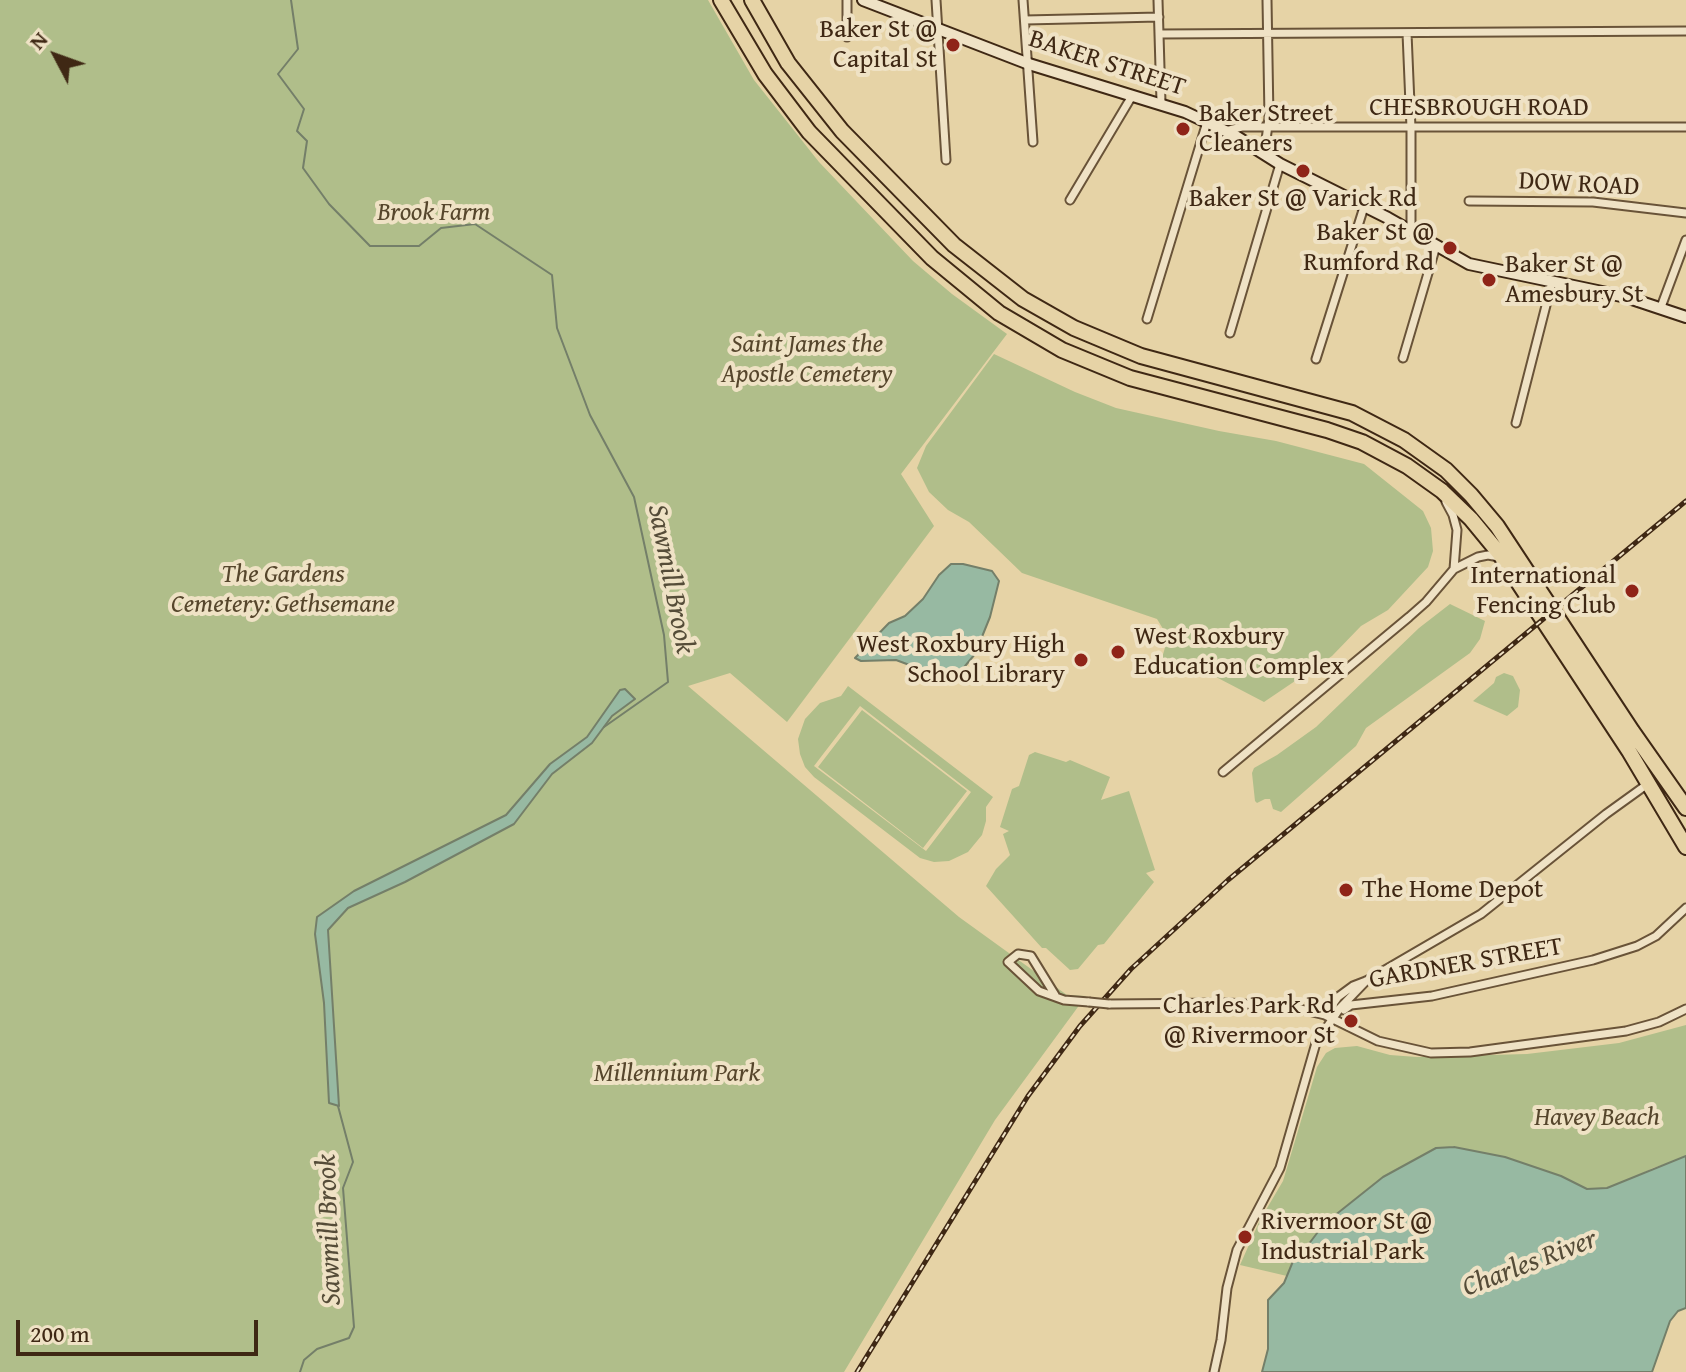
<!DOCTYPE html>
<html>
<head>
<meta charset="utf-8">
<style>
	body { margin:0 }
	#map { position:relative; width:1686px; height:1372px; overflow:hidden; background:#e6d3a6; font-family:"Gentium Book Plus",serif }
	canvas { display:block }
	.north { position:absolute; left:16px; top:16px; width:80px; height:80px; -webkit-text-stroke:6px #efe2c5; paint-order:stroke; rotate:311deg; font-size:22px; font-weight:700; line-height:32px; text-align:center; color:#3f2814 }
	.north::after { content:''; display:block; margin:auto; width:28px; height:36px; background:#3f2814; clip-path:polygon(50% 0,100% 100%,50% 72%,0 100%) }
	.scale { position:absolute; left:16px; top:1320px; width:242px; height:36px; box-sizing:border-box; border:4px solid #3f2814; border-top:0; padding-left:10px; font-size:24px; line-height:28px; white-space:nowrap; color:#3f2814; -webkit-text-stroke:6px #efe2c5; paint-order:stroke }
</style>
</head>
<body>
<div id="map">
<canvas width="1686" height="1372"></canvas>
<div class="north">N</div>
<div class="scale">200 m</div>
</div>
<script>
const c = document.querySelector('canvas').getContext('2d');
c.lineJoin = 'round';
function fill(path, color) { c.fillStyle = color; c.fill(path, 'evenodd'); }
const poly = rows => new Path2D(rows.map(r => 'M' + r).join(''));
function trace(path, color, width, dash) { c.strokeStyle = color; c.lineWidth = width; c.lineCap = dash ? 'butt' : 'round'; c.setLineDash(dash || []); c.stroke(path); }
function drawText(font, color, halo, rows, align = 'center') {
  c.font = font + ' "Gentium Book Plus",serif'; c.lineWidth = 8; c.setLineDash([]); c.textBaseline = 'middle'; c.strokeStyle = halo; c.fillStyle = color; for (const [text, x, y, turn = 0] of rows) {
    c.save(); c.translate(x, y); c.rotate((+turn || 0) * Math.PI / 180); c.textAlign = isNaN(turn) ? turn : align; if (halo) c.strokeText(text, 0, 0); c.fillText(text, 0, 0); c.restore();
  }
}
fill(poly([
	[0,0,708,0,754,80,819,162,913,261,952,294,1007,334,901,474,934,526,787,722,730,673,688,686,959,917,1067,995,1086,996,995,1120,844,1372,0,1372],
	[994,354,1075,392,1116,408,1219,431,1276,441,1364,464,1423,511,1431,528,1433,551,1428,567,1388,610,1361,626,1332,656,1264,702,1193,665,1162,658,1168,637,1157,619,1022,573,969,522,948,510,929,492,917,468,926,446],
	[1450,604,1485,621,1480,639,1470,653,1366,728,1356,746,1281,812,1273,809,1270,799,1265,799,1257,803,1255,801,1252,773,1254,768,1277,755,1316,727,1419,628],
	[1504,673,1513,676,1520,690,1518,707,1507,716,1473,701,1494,683,1496,677],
	[848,686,993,797,986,807,986,821,982,835,968,852,949,861,934,862,920,858,814,777,805,767,800,754,798,739,805,719,820,703,841,696],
	[860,706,971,792,926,851,814,766],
	[862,710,967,791,923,848,818,767],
	[1035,752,1066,762,1070,760,1110,777,1101,800,1129,791,1155,870,1146,873,1154,882,1104,944,1098,945,1078,969,1070,970,1046,948,1042,948,986,886,996,869,1010,855,1003,834,1009,831,1000,827,1012,789,1019,786,1029,755],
	[1686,1025,1686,1157,1653,1168,1607,1191,1588,1190,1542,1170,1287,1276,1240,1265,1260,1220,1283,1181,1317,1067,1326,1053,1335,1048,1357,1046,1390,1055,1417,1057,1527,1054,1619,1043]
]), '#b0be8a');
const water = poly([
	[951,564,963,564,992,571,999,581,990,617,975,654,956,677,947,679,896,660,861,661,855,658,889,623,905,616,923,599,939,575,951,564],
	[625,689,635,699,612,716,592,743,552,774,514,824,405,882,348,908,328,930,339,1106,329,1103,324,1003,315,934,317,917,354,891,506,815,550,764,587,737,620,690,625,689],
	[1454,1147,1505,1157,1561,1176,1587,1189,1607,1188,1686,1156,1686,1308,1678,1311,1670,1321,1652,1372,1262,1372,1268,1349,1268,1300,1284,1283,1296,1254,1308,1245,1324,1224,1383,1177,1436,1148,1454,1147]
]);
fill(water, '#97b9a2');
trace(water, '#747f69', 2);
trace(poly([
	[291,0,298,49,278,74,304,109,297,131,307,141,303,168,329,204,370,246,419,246,441,228,475,224,552,275,557,328,590,415,634,497,664,635,668,682,604,727],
	[300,1372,304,1360,317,1349,349,1338,354,1327,343,1188,353,1162,338,1106]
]), '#747f69', 2);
const street = poly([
	[936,0,946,160],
	[1023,0,1033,142],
	[1158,0,1161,102],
	[1025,20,1159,17],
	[1407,33,1411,128,1411,232],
	[1159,34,1686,31],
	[847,37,847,0],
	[1225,131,1242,127,1686,127],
	[1264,154,1269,118,1267,0],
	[1070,200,1132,96],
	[1469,201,1593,202,1686,213],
	[1661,307,1686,240],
	[1147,319,1207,122],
	[1230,333,1280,164],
	[1403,358,1436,246],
	[1316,359,1364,207],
	[1516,423,1552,282],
	[1446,502,1453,515,1457,530,1454,569],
	[1223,772,1409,617,1426,602,1454,569,1478,557,1488,555,1499,557],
	[1055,995,1031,956,1018,954,1008,962,1039,991,1064,1000,1089,1002],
	[1109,1004,1228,1003,1292,1007,1325,1015,1378,1041,1431,1053,1470,1052,1626,1031,1659,1022,1686,1009],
	[1344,1010,1351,1005,1432,996,1593,960,1637,946,1656,936,1686,908],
	[1325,1015,1338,997,1353,986,1366,981,1481,914,1606,814,1649,783],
	[1214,1372,1221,1340,1227,1288,1237,1250,1280,1168,1316,1043,1340,1008,1366,981]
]);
const secondary = poly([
	[863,0,1029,64,1185,112,1234,135,1280,164,1388,218,1469,264,1626,297,1686,317]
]);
const highway = poly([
	[721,0,765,74,809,132,932,258,999,313,1062,350,1130,378,1327,430,1362,442,1407,466,1442,491,1471,519,1499,553,1629,751,1686,847],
	[752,0,788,63,842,131,954,245,1023,299,1074,328,1141,356,1352,413,1404,440,1446,470,1471,495,1497,526,1632,731,1686,808]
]);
trace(street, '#695338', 11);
trace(secondary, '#3f2814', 14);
trace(highway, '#3f2814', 18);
trace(street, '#efe2c5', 7);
trace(secondary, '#efe2c5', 10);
trace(highway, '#e6d3a6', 14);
const rail = poly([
	[857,1372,1028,1096,1080,1026,1131,969,1228,880,1686,501]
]);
trace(rail, '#3f2814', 5);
trace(rail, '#efe2c5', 2, [6]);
const streetBridge = poly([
	[1089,1002,1109,1004]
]);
trace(streetBridge, '#695338', 11, []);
trace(streetBridge, '#efe2c5', 7);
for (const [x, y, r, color] of [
	[953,45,8,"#8f2418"],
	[1183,129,8,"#8f2418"],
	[1303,171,8,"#8f2418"],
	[1450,248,8,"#8f2418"],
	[1489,280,8,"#8f2418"],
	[1632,591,8,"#8f2418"],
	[1118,652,8,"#8f2418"],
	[1081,660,8,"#8f2418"],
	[1346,890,8,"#8f2418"],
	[1351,1021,8,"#8f2418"],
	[1245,1237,8,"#8f2418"]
]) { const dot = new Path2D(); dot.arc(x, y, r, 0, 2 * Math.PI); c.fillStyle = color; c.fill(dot); trace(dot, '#efe2c5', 3); }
drawText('26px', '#3f2814', '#efe2c5', [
	["Baker St @",937,30],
	["Capital St",937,60],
	["Baker Street",1199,114,"left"],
	["Cleaners",1199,144,"left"],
	["Baker St @ Varick Rd",1303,199,"center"],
	["Baker St @",1434,233],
	["Rumford Rd",1434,263],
	["Baker St @",1505,265,"left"],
	["Amesbury St",1505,295,"left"],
	["International",1616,576],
	["Fencing Club",1616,606],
	["West Roxbury",1134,637,"left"],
	["Education Complex",1134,667,"left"],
	["West Roxbury High",1065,645],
	["School Library",1065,675],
	["The Home Depot",1362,890,"left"],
	["Charles Park Rd",1335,1006],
	["@ Rivermoor St",1335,1036],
	["Rivermoor St @",1261,1222,"left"],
	["Industrial Park",1261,1252,"left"]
], 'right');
drawText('26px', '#3f2814', '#efe2c5', [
	["BAKER STREET",1107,64,18],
	["CHESBROUGH ROAD",1479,108],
	["DOW ROAD",1579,185,3],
	["GARDNER STREET",1466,964,-10]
]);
drawText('italic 26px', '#56462c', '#efe2c5', [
	["Brook Farm",434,213],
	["Saint James the",807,345],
	["Apostle Cemetery",807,375],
	["The Gardens",283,575],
	["Cemetery: Gethsemane",283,605],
	["Millennium Park",677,1074],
	["Havey Beach",1597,1118]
]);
drawText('italic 28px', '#554c38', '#efe2c5', [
	["Sawmill Brook",670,579,79],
	["Sawmill Brook",330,1230,-92],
	["Charles River",1530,1264,-21]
]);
</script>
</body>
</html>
